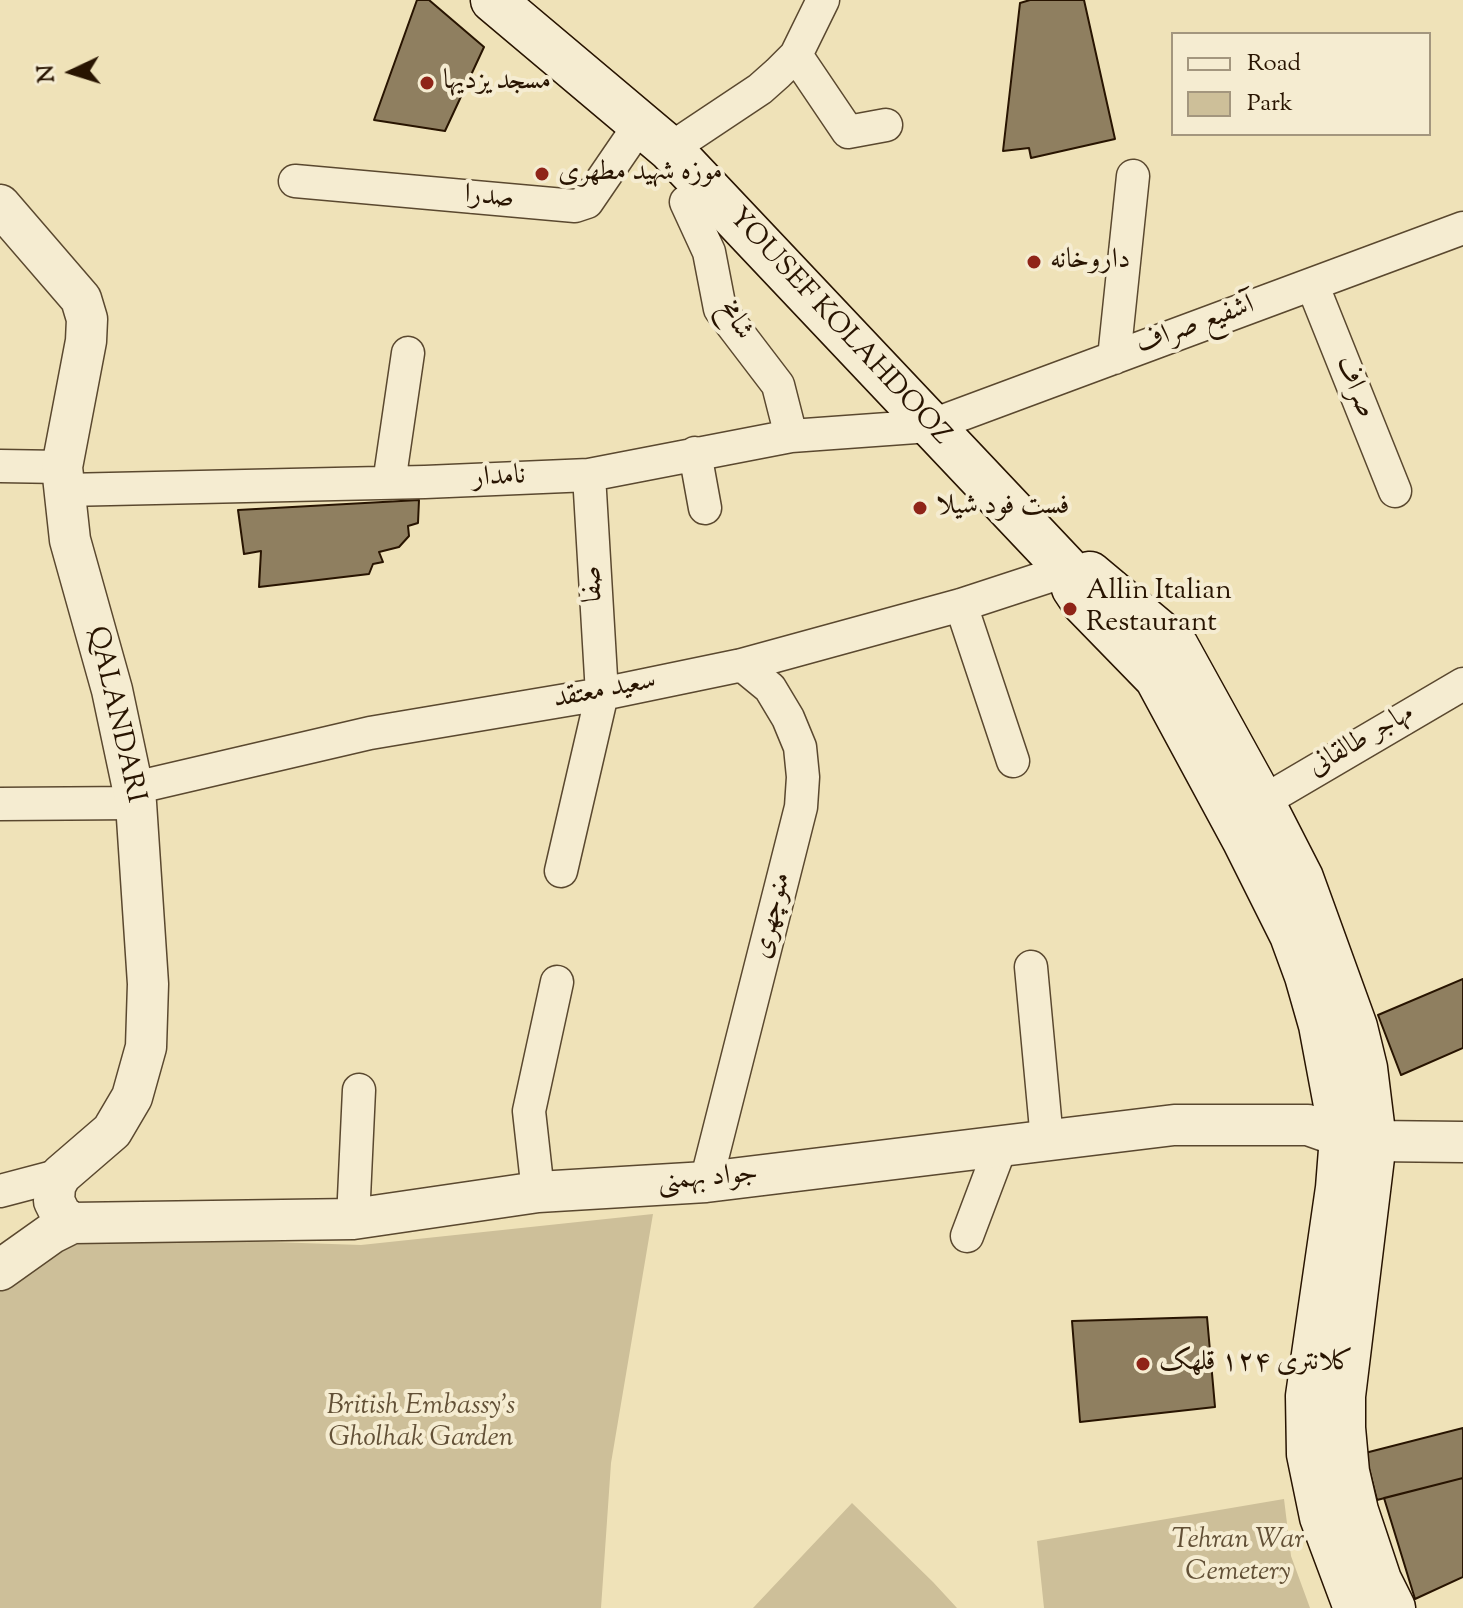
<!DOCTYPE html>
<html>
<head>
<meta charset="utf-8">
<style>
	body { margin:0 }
	#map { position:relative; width:1463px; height:1608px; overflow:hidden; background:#efe2b8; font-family:"Sorts Mill Goudy",serif }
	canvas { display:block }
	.legend { position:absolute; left:1171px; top:32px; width:260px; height:104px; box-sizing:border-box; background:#f5ecd1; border:2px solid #a3967e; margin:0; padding:10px 14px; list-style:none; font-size:24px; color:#281401 }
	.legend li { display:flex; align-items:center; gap:16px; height:40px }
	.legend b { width:40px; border:2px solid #a3967e }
	.north { position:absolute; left:32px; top:32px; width:80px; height:80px; -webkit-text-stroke:6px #f5ecd1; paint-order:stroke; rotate:266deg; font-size:22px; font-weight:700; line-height:32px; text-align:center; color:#281401 }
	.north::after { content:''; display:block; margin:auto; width:28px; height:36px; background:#281401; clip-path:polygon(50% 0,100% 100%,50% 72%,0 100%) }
</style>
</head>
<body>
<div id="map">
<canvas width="1463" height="1608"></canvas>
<ul class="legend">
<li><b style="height:10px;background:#f5ecd1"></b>Road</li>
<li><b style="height:22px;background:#cdbf99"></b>Park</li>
</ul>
<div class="north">N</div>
</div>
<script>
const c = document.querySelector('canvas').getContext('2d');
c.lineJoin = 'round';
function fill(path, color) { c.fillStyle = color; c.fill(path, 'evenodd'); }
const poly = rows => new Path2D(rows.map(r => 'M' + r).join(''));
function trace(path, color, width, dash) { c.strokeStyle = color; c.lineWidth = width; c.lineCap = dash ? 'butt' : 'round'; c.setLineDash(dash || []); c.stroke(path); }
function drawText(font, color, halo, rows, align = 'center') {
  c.font = font + ' "Sorts Mill Goudy",Amiri,serif'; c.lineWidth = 8; c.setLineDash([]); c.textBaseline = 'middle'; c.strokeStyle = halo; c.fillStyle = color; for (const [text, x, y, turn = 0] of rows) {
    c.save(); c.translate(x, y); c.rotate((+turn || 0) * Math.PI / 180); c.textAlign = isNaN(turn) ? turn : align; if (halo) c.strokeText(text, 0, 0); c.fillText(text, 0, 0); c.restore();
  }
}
fill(poly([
	[653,1214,611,1463,601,1608,0,1608,0,1289,36,1263,94,1236,361,1245],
	[1284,1499,1291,1556,1310,1608,1044,1608,1037,1541],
	[852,1503,933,1582,957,1608,753,1608]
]), '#cdbf99');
const building = poly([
	[417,0,429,0,484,47,445,131,374,120,417,0],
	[1030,0,1084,0,1115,139,1031,158,1029,148,1003,151,1020,3,1030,0],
	[419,500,418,523,408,526,409,536,399,547,379,552,383,562,373,564,369,574,259,587,261,551,244,554,238,510,419,500],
	[1463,979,1463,1048,1401,1075,1378,1015,1463,979],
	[1207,1317,1215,1407,1080,1422,1072,1321,1207,1317],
	[1463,1428,1463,1478,1377,1500,1365,1453,1463,1428],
	[1463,1478,1463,1577,1415,1599,1384,1498,1463,1478]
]);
fill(building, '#8f7f60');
trace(building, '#281401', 2);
const minor = poly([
	[796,55,848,132,886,125],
	[670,149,760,89,778,73,796,55,823,0],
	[295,181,575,206,587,202,641,123],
	[686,202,709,252,720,309,778,385,791,436],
	[1312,284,1395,491],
	[1114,358,1133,176],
	[695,453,705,508],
	[0,466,62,467],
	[389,483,408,353],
	[65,490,425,482,589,475,791,436,930,426,1463,228],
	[961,605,1013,761],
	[134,788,370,733,602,694,742,665,961,605,1068,570],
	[0,804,136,803],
	[1245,812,1463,684],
	[561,871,602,694,589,475],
	[1031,967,1047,1140],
	[706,1182,801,807,803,777,800,747,788,718,770,688,742,665],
	[0,1191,61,1175],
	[538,1192,529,1111,557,982],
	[353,1219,359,1090],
	[967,1236,1001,1146]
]);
const tertiary = poly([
	[0,205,81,299,87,319,86,341,62,467,70,540,112,690,136,803,148,984,146,1047,132,1097,112,1131,61,1175,55,1186,54,1201,61,1215,72,1223],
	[0,1270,52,1233,72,1223,353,1219,538,1192,706,1182,1174,1125,1308,1125,1342,1137,1374,1141,1463,1142]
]);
const secondary = poly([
	[493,0,670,149,1068,570,1074,588,1084,603,1157,678,1244,839,1292,935,1307,976,1321,1025,1342,1137,1338,1188,1308,1396,1309,1454,1322,1517,1356,1608],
	[1090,574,1176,646,1261,800,1301,878,1355,1027,1365,1068,1374,1141,1343,1396,1343,1428,1347,1472,1356,1511,1379,1580,1393,1608]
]);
trace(minor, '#5a482f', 35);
trace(tertiary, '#5a482f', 43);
trace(secondary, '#281401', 47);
trace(minor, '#f5ecd1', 32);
trace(tertiary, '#f5ecd1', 40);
trace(secondary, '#f5ecd1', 44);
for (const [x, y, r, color] of [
	[427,83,8,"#8f2418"],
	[542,174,8,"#8f2418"],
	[1034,262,8,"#8f2418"],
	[920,508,8,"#8f2418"],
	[1070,609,8,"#8f2418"],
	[1143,1364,8,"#8f2418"]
]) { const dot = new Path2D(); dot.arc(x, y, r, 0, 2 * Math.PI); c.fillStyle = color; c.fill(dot); trace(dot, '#f5ecd1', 3); }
drawText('28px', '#281401', '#f5ecd1', [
	["مسجد یزدیها",443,83],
	["موزه شهید مطهری",558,174],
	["داروخانه",1050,262],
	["فست فود شیلا",936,508],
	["Allin Italian",1086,593],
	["Restaurant",1086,625],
	["کلانتری ۱۲۴ قلهک",1159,1364]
], 'left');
drawText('28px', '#281401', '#f5ecd1', [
	["صدرا",489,199,5],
	["شامخ",734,321,59],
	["آشفیع صراف",1196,327,-20],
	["YOUSEF KOLAHDOOZ",838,328,47],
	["صراف",1353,388,68],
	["نامدار",499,479,-3],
	["صفا",595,584,-93],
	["سعید معتقد",605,692,-11],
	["QALANDARI",114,715,77],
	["مهاجر طالقانی",1362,742,-30],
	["منوچهری",774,916,-76],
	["جواد بهمنی",708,1180,-5]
]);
drawText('italic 28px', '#625036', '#f5ecd1', [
	["British Embassy's",421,1408],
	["Gholhak Garden",421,1440],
	["Tehran War",1238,1542],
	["Cemetery",1238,1574]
]);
</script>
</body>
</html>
